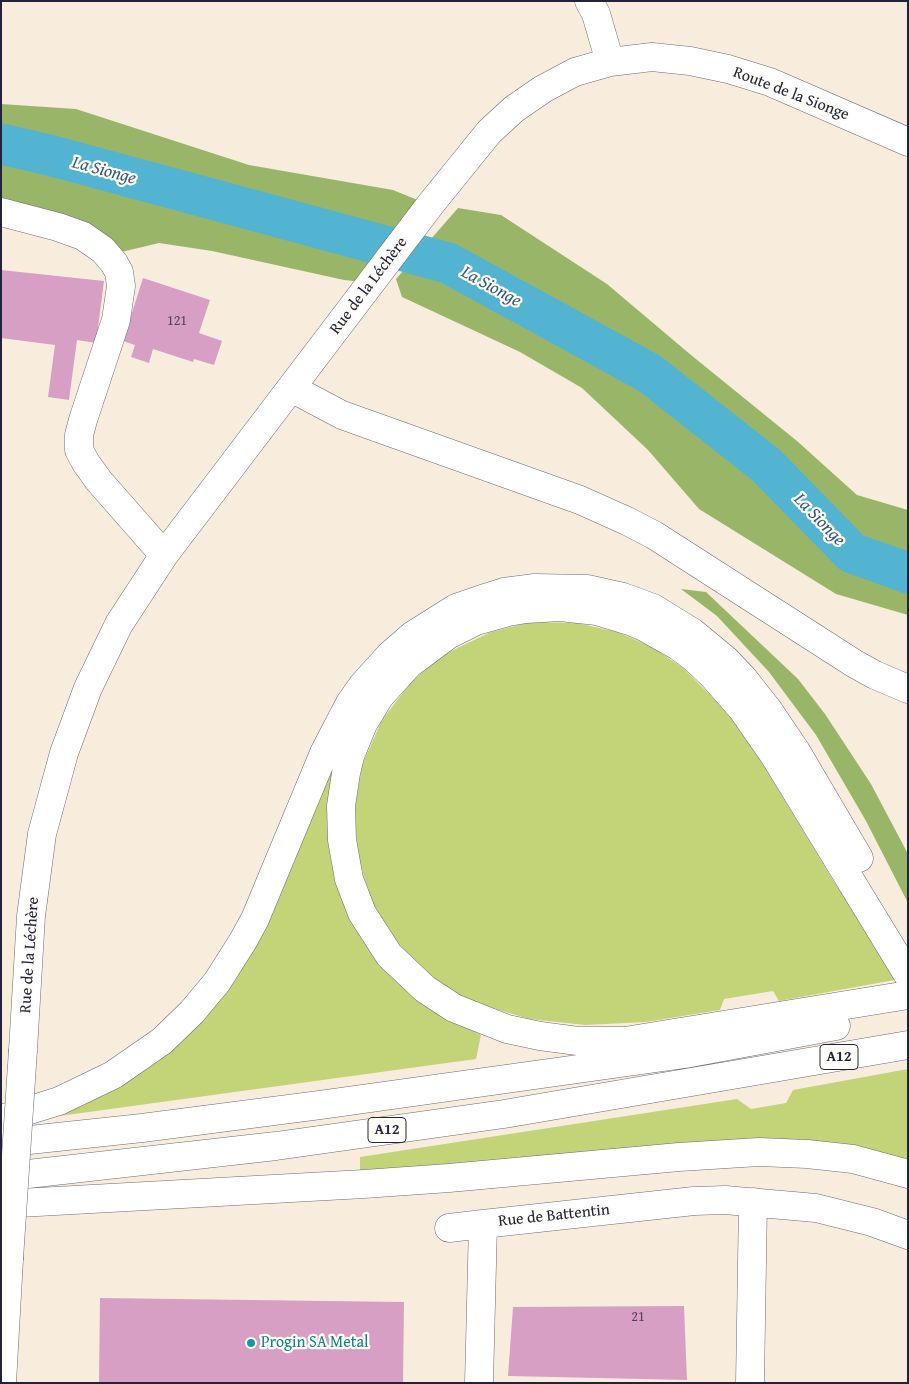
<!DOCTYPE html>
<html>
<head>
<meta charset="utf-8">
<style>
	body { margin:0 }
	#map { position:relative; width:909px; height:1384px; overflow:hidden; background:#f8eddd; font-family:"Gentium Book Plus",serif }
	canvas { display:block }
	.frame { position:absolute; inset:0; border:2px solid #22223b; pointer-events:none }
</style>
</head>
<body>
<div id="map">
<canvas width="909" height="1384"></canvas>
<div class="frame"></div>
</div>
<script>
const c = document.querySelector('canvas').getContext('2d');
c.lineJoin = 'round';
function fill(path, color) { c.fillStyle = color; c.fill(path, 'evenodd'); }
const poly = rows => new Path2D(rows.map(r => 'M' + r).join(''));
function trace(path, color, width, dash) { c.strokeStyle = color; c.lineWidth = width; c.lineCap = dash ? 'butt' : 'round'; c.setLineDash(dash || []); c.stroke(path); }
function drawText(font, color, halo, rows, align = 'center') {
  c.font = font + ' "Gentium Book Plus",serif'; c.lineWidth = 4.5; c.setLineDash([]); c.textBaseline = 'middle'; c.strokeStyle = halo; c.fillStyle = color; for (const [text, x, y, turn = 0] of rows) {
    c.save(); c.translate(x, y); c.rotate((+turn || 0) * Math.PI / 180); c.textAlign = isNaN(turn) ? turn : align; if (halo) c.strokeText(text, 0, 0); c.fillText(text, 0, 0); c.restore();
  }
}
fill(poly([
	[530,622,577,623,617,632,652,647,683,668,711,696,736,724,759,758,834,882,900,979,779,1001,773,991,724,999,720,1010,646,1022,585,1025,529,1019,470,1001,428,975,394,939,373,905,357,854,355,808,362,765,382,720,412,681,445,654,491,632],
	[339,743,333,850,439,1012,481,1035,476,1059,52,1117,173,1043],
	[908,1069,908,1163,360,1172,360,1157,737,1099,751,1109,786,1103,793,1090]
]), '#c2d477');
fill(poly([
	[1,104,76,109,249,165,393,190,430,205,372,283,344,280,212,251,159,243,109,255,1,212],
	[458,208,501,215,607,284,691,355,797,441,857,495,908,510,908,615,836,594,699,509,648,450,582,388,520,352,402,297,396,279],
	[681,589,706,592,798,679,825,714,871,784,908,854,908,903,866,821,816,735,769,672,717,616]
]), '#99b668');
trace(poly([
	[1,144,49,155,448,263,649,373,766,465,852,553,908,573]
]), '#52b4d1', 41);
fill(poly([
	[1,270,104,281,96,343,77,340,69,400,48,397,55,345,1,338],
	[143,278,210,300,199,333,222,341,214,365,194,359,193,362,153,349,149,363,131,357,135,345,123,341],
	[100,1298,404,1302,403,1383,99,1383],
	[684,1306,687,1380,508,1376,513,1307]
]), '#d79fc4');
const minor = poly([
	[589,1,596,14,610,62],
	[1,212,58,227,83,236,103,250,114,263,119,272,121,286,116,320,83,420,79,435,79,450,86,463,99,481,164,555],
	[291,388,342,415,580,500,627,521,654,535,855,664,875,675,908,689],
	[23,1050,31,916,42,834,64,753,88,688,119,624,164,555,430,205,489,132,514,109,543,89,575,72,610,62,652,57,690,61,728,69,770,82,908,142],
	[449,1228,483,1224],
	[2,1383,9,1259],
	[479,1383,483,1224,694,1201,725,1200,816,1208,872,1222,908,1235],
	[750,1383,753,1202]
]);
const highway = poly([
	[908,975,774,755,742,709,712,675,694,658,678,646,646,628,630,621,597,611,560,607,526,609,508,612,476,621,448,635,409,664,380,696,363,724,350,756,346,773,341,806,342,840,349,879,362,913,389,955,425,989,454,1008,507,1029,540,1036,578,1041,625,1041,908,995],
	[1,1119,59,1101,113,1075,162,1041,192,1012,217,982,243,941,255,919,324,753,350,703,362,686,390,655,413,635,456,608,488,597,504,592,535,588,587,589,623,597,653,608,692,632,726,660,743,678,769,711,796,751,859,858],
	[1,1143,142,1128,320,1105,685,1054,836,1026],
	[1,1177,276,1146,504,1114,908,1045],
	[1,1204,364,1184,449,1178,679,1157,759,1152,807,1154,853,1159,908,1174]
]);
trace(minor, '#6d6974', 29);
trace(highway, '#6d6974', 29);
trace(minor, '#fff', 28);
trace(highway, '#fff', 28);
const minorBridge = poly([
	[9,1259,23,1050]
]);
trace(minorBridge, '#6d6974', 29, []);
trace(minorBridge, '#fff', 28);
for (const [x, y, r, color] of [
	[251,1343,5,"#0f9aa8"]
]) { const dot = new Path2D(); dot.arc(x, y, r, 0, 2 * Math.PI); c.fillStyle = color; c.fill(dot); trace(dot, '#fdfcf7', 2); }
drawText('14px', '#4f415d', null, [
	["121",177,321],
	["21",638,1317]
]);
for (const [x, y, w] of [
	[839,1057,38],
	[387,1130,38]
]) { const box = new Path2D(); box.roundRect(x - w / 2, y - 12.5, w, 25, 4); c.fillStyle = '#fdfcf7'; c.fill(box); trace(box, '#22223b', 1); }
drawText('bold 15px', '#22223b', null, [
	["A12",839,1057],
	["A12",387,1130]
]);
drawText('16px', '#22223b', '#fdfcf7', [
	["Route de la Sionge",791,94,21],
	["Rue de la Léchère",369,286,-53],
	["Rue de la Léchère",30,955,-86],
	["Rue de Battentin",554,1216,-6]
]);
drawText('16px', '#0d838f', '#fdfcf7', [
	["Progin SA Metal",261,1343]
], 'left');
drawText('italic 18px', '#355c77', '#fdfcf7', [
	["La Sionge",104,171,15],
	["La Sionge",491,287,29],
	["La Sionge",819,520,46]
]);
</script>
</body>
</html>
